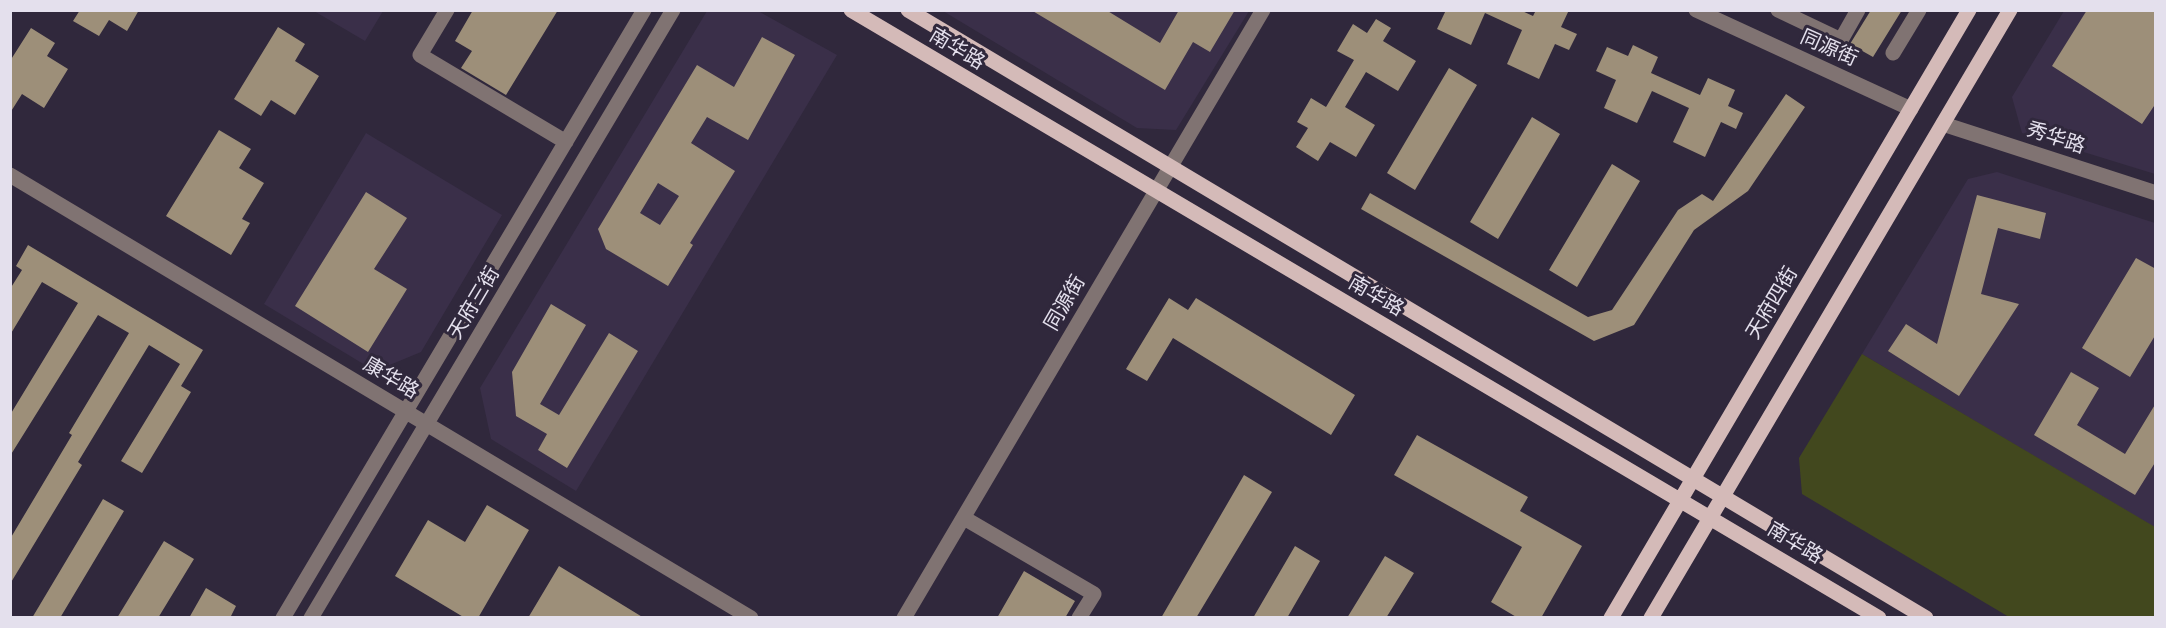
<!DOCTYPE html>
<html>
<head>
<meta charset="utf-8">
<style>
	body { margin:0 }
	#map { position:relative; width:2166px; height:628px; overflow:hidden; background:#30283c; font-family:"Crimson Pro",serif }
	canvas { display:block }
	.frame { position:absolute; inset:0; border:12px solid #e4e0ed; pointer-events:none }
</style>
</head>
<body>
<div id="map">
<canvas width="2166" height="628"></canvas>
<div class="frame"></div>
</div>
<script>
const c = document.querySelector('canvas').getContext('2d');
c.lineJoin = 'round';
function fill(path, color) { c.fillStyle = color; c.fill(path, 'evenodd'); }
const poly = rows => new Path2D(rows.map(r => 'M' + r).join(''));
function trace(path, color, width, dash) { c.strokeStyle = color; c.lineWidth = width; c.lineCap = dash ? 'butt' : 'round'; c.setLineDash(dash || []); c.stroke(path); }
function drawText(font, color, halo, rows, align = 'center') {
  c.font = font + ' "Crimson Pro","Noto Sans SC",serif'; c.lineWidth = 6; c.setLineDash([]); c.textBaseline = 'middle'; c.strokeStyle = halo; c.fillStyle = color; for (const [text, x, y, turn = 0] of rows) {
    c.save(); c.translate(x, y); c.rotate((+turn || 0) * Math.PI / 180); c.textAlign = isNaN(turn) ? turn : align; if (halo) c.strokeText(text, 0, 0); c.fillText(text, 0, 0); c.restore();
  }
}
fill(poly([
	[314,11,383,11,365,41],
	[707,11,758,11,837,55,576,491,491,439,480,388],
	[943,11,1249,11,1176,130,1137,128],
	[2064,11,2155,11,2155,174,2022,133,2012,97],
	[366,133,502,215,421,352,375,371,264,304],
	[1997,172,2155,223,2155,528,1862,354,1968,179]
]), '#3a2f49');
fill(poly([
	[1862,354,2155,527,2155,617,2009,617,1802,494,1799,458]
]), '#42481e');
fill(poly([
	[80,10,139,10,127,31,109,20,99,36,73,21],
	[473,10,558,10,506,95,461,68,472,51,455,41],
	[1031,10,1106,10,1160,43,1179,10,1235,10,1210,52,1193,42,1165,90],
	[1446,10,1520,10,1533,16,1536,10,1569,10,1561,27,1577,34,1569,50,1555,44,1539,79,1507,64,1522,30,1485,13,1471,45,1437,29],
	[1871,10,1902,10,1873,57,1850,44],
	[2087,10,2156,10,2156,103,2142,124,2052,66],
	[1376,19,1391,28,1383,41,1416,61,1398,91,1366,72,1345,107,1375,125,1356,157,1330,142,1318,161,1296,147,1308,128,1297,122,1311,98,1326,107,1354,60,1337,51,1353,24,1367,33],
	[278,27,305,44,295,61,319,76,295,115,271,100,261,116,234,99],
	[31,28,55,43,47,56,68,69,44,108,22,94,10,113,10,61],
	[762,37,795,55,748,140,707,117,691,143,735,171,690,243,693,245,668,286,606,249,598,229,697,65,734,87],
	[658,183,679,196,660,225,640,213],
	[1633,45,1658,57,1651,73,1700,95,1708,78,1735,90,1728,106,1743,113,1736,129,1721,122,1705,157,1673,142,1689,108,1652,91,1637,123,1604,108,1616,80,1596,71,1607,47,1628,56],
	[1449,68,1477,85,1415,190,1387,173],
	[1786,94,1805,107,1748,191,1694,230,1634,325,1594,341,1361,209,1370,193,1588,317,1612,310,1678,210,1702,194,1713,201],
	[1532,117,1560,134,1498,239,1470,222],
	[219,130,251,149,239,168,264,183,242,219,250,223,231,255,166,216],
	[1612,164,1640,181,1577,287,1549,270],
	[366,192,407,218,374,269,407,289,368,352,295,306],
	[1977,195,2046,213,2040,239,1998,228,1981,294,2019,304,1959,396,1888,351,1906,324,1937,344],
	[28,245,203,350,181,386,191,392,142,473,121,461,180,364,149,345,78,462,82,465,10,584,10,539,72,435,69,433,129,333,98,315,10,456,10,415,78,303,42,282,10,335,10,289,22,270,16,266],
	[2136,258,2156,269,2156,334,2130,377,2082,348],
	[1169,298,1188,310,1196,298,1355,395,1331,435,1173,338,1147,381,1126,369],
	[551,304,586,325,540,404,559,415,609,333,638,351,567,468,538,450,547,434,516,416,512,372],
	[2071,372,2099,388,2077,425,2125,454,2156,403,2156,461,2135,495,2034,435],
	[1417,435,1528,497,1520,511,1582,546,1541,618,1518,618,1491,602,1522,547,1394,475],
	[1244,475,1272,492,1196,618,1161,618],
	[103,499,124,511,60,618,32,618],
	[487,505,529,530,478,618,465,618,395,576,428,520,465,542],
	[164,541,194,559,158,618,117,618],
	[1295,546,1320,561,1287,618,1253,618],
	[1385,556,1414,573,1386,618,1347,618],
	[559,566,644,618,528,618],
	[1024,571,1075,601,1065,618,997,618],
	[206,588,236,606,230,618,189,618]
]), '#9d8f79');
trace(poly([
	[447,10,420,55,566,142],
	[1696,10,1911,109],
	[1778,10,1841,40,1858,10],
	[1893,53,1919,10],
	[1943,124,2156,193],
	[10,175,751,618],
	[964,518,1094,594,1079,618],
	[283,618,644,10],
	[311,618,673,10],
	[904,618,1263,10]
]), '#807372', 15);
trace(poly([
	[851,10,1879,618],
	[908,10,1926,618],
	[1611,618,1969,10],
	[1651,618,2010,10]
]), '#d4bab8', 15);
drawText('20px', '#e4e0ed', '#30283c', [
	["同源街",1829,48,24],
	["南华路",957,49,31],
	["秀华路",2056,138,18],
	["南华路",1376,296,30],
	["天府三街",474,303,-59],
	["同源街",1065,303,-60],
	["天府四街",1772,303,-59],
	["康华路",391,378,31],
	["南华路",1795,543,31]
]);
</script>
</body>
</html>
